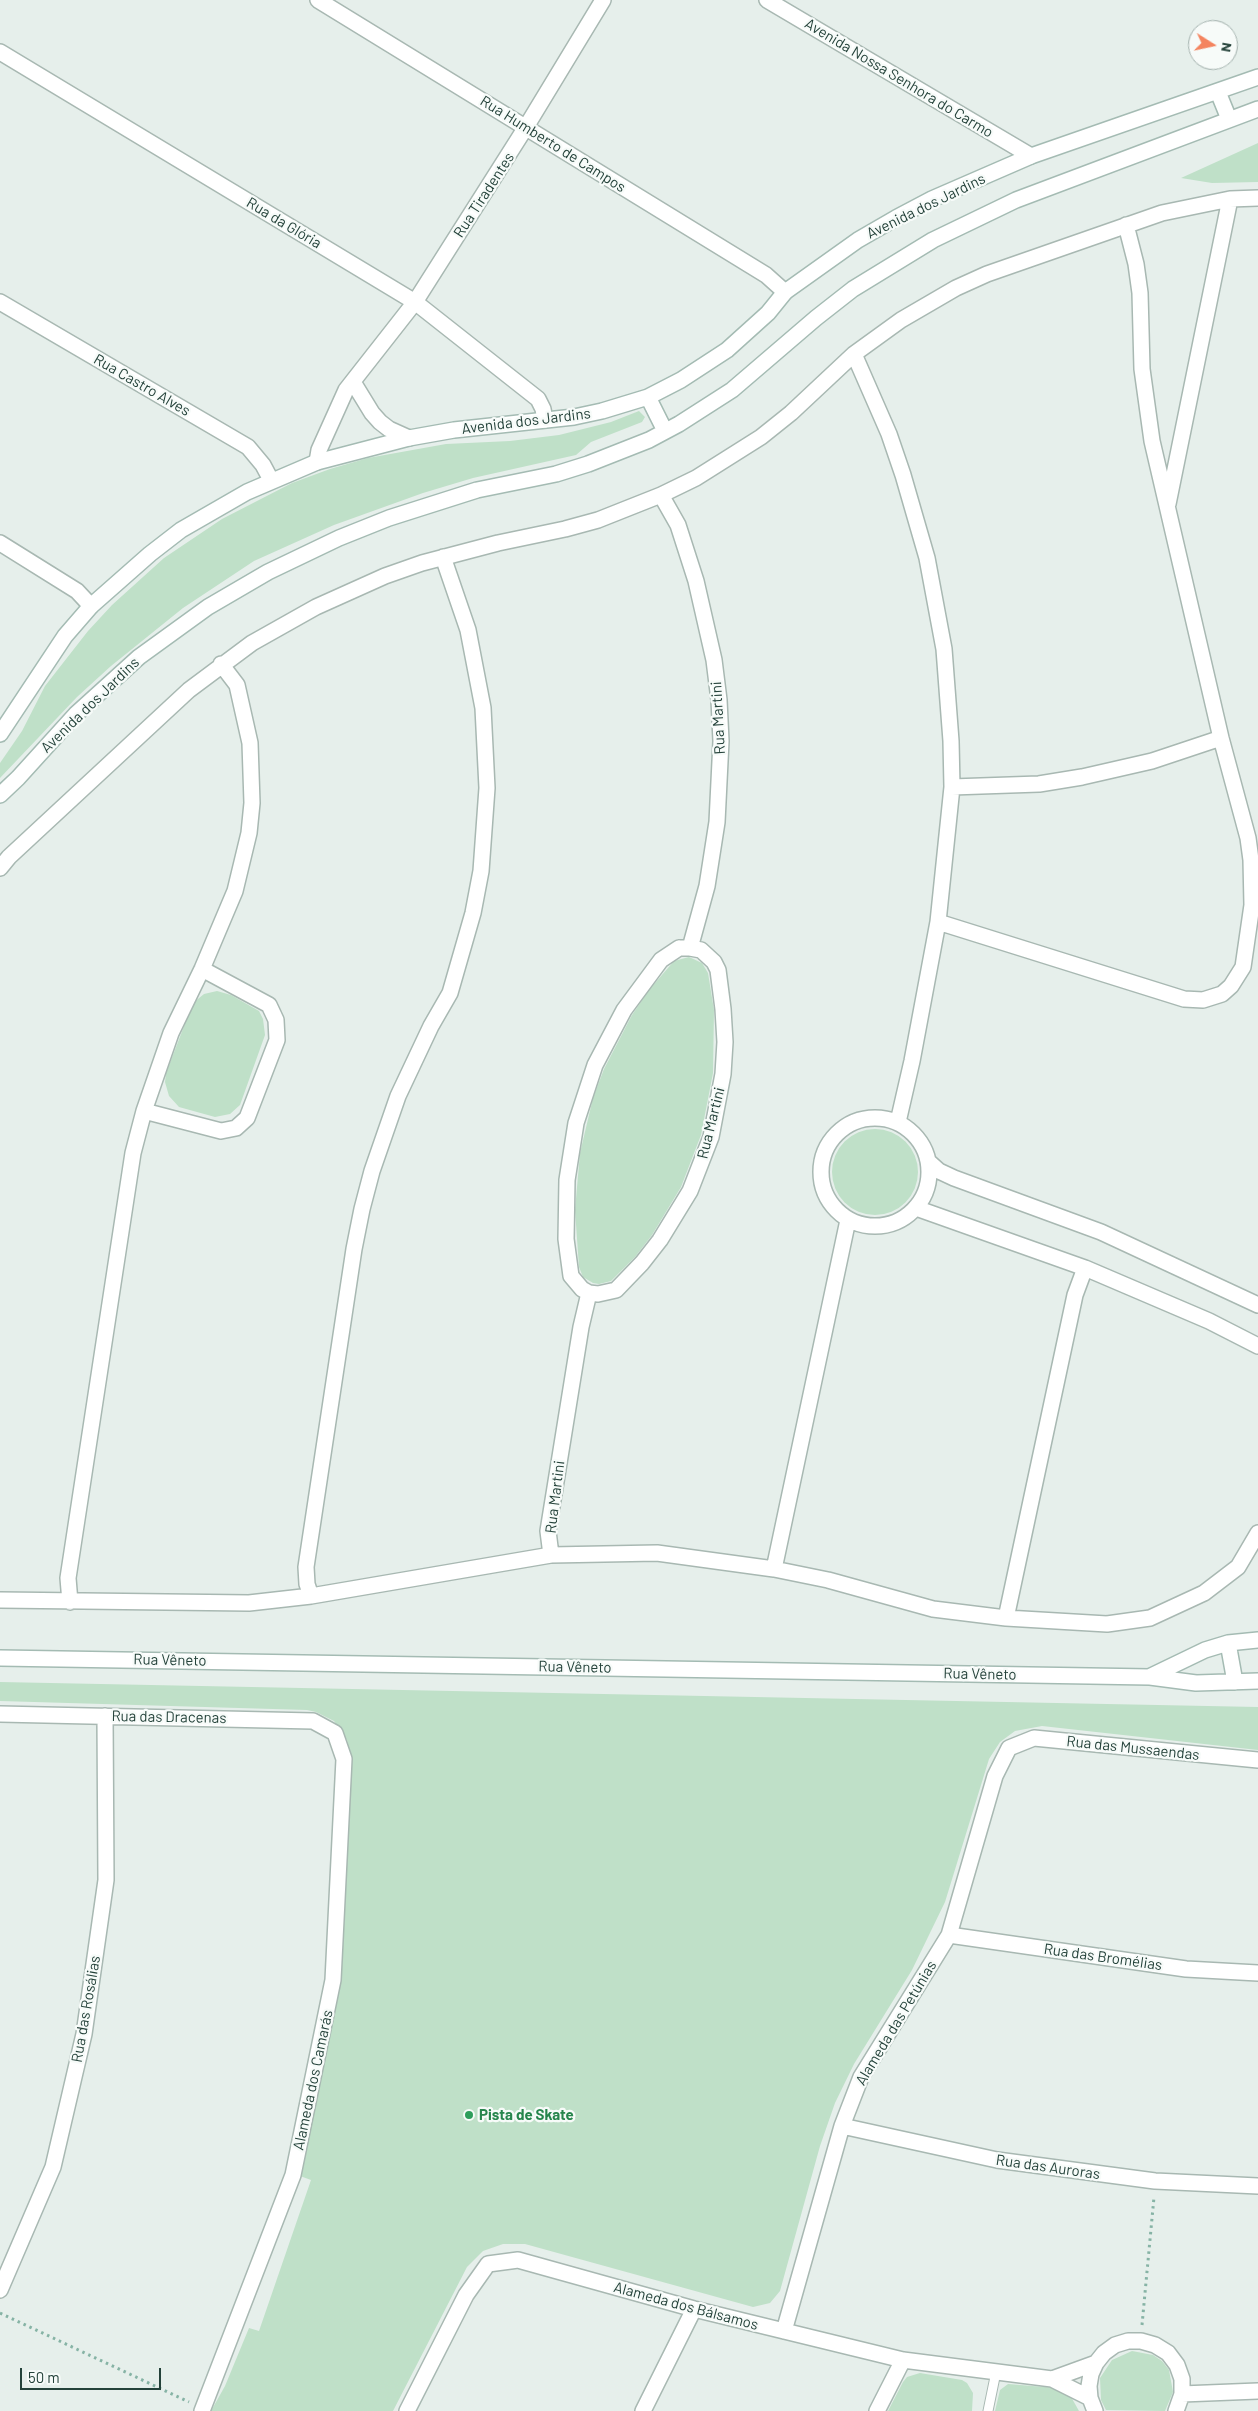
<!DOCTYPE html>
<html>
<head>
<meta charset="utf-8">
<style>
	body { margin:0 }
	#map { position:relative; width:1258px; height:2411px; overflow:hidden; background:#e6efeb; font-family:Barlow,sans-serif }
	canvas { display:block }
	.north { position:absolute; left:1188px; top:20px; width:50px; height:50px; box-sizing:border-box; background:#f7fbf9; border:1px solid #a3b1ad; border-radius:50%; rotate:100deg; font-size:14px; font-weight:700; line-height:20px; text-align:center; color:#24423a }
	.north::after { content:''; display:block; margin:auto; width:18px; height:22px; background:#f4845f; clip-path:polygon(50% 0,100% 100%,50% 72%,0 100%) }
	.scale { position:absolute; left:20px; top:2368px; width:141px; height:22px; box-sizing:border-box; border:2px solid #24423a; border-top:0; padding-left:6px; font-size:15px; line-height:18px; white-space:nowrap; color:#24423a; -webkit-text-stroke:4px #f7fbf9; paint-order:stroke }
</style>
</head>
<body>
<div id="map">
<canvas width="1258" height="2411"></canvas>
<div class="north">N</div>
<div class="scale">50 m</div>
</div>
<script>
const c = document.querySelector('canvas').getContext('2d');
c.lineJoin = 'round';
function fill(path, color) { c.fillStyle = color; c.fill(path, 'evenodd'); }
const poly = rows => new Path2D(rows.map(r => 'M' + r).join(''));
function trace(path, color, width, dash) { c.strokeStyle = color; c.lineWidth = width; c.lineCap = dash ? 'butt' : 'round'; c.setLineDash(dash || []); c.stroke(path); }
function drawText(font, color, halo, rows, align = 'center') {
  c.font = font + ' Barlow,sans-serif'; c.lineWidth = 4.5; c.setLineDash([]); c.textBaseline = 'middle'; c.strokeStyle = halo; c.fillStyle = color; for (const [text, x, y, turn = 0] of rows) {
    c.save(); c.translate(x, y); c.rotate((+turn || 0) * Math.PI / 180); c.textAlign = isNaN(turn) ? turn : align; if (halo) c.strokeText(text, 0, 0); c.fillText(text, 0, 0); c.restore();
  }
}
fill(poly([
	[1258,143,1258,182,1212,183,1181,178],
	[639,411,645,417,642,422,591,442,576,455,473,478,423,493,334,525,254,561,183,608,111,666,77,697,0,778,0,763,22,731,45,686,88,631,112,605,164,558,222,519,292,483,330,469,368,458,446,444,510,441,559,435,611,422],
	[689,957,702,963,708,973,714,1010,713,1073,701,1135,681,1187,652,1235,635,1257,611,1281,599,1284,593,1283,583,1277,579,1267,575,1210,580,1153,593,1098,604,1069,632,1015,649,990,674,961],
	[217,991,231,995,259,1011,263,1019,265,1035,240,1105,230,1114,215,1117,179,1107,169,1096,165,1082,166,1073,193,1003,204,994],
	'832 1172a43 43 0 1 1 86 0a43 43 0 1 1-86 0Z',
	[0,1682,1258,1707,1258,1750,1042,1726,1015,1731,1000,1742,989,1759,945,1902,912,1970,854,2064,835,2103,820,2146,780,2291,770,2303,753,2307,525,2244,503,2244,483,2251,467,2267,393,2411,211,2411,225,2386,249,2328,259,2331,311,2180,300,2176,337,1985,350,1763,347,1740,334,1721,316,1712,307,1710,0,1701],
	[1132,2351,1153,2355,1162,2361,1169,2370,1173,2392,1165,2411,1106,2410,1101,2400,1100,2378,1112,2360],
	[920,2373,962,2380,967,2383,973,2393,972,2411,888,2411,903,2382,907,2377],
	[1008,2384,1057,2388,1070,2395,1079,2411,995,2411,1000,2390]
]), '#bfe0c8');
const lane = poly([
	[988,2411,996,2372]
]);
const street = poly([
	[318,0,766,275,785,292],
	[767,0,1031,156],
	[0,52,415,302,538,399,543,409,545,420],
	[0,302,248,447,263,465,271,480],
	[854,354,889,434,903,475,927,558,944,649,951,741,952,787,938,922,912,1061,898,1122],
	[353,382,372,413,380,422,389,429,409,438],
	[317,462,319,450,346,390,415,302,526,127,603,0],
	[661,495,678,525,696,581,714,660,719,700,721,741,717,822,707,886,690,948],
	[1168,504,1230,199],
	[0,543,77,591,91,606],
	[952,787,1039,784,1082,777,1152,761,1221,738],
	[0,868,9,857,189,690,252,643,316,607,385,576,422,563,498,543,565,529,598,520,661,495,696,478,761,437,791,413,854,354,901,320,956,288,987,274,1162,213,1230,199,1258,198],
	[938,922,1184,999,1203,1000,1222,994,1231,986,1243,967,1252,905,1251,860,1248,838,1221,738,1152,441,1142,369,1140,293,1136,264,1126,225],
	[679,948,690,948,701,950,714,962,718,970,723,1009,725,1042,723,1074,711,1137,690,1191,660,1240,642,1263,616,1290,598,1294,589,1293,582,1289,571,1276,566,1239,567,1180,576,1123,595,1065,624,1010,661,960,679,948],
	[144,1111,221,1131,236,1128,247,1118,277,1040,276,1020,269,1005,202,969],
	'821 1172a54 54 0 1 1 108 0a54 54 0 1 1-108 0Z',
	[929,1162,939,1171,954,1178,1101,1232,1258,1305],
	[916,1208,1085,1268,1209,1321,1258,1346],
	[551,1555,548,1531,581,1327,589,1293],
	[774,1569,848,1220],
	[311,1596,307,1584,306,1567,354,1249,362,1209,372,1171,398,1096,431,1026,450,993,473,913,481,871,487,788,483,708,468,630,443,557],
	[0,1600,249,1603,311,1596,551,1555,657,1553,774,1569,828,1580,933,1609,1006,1618,1107,1624,1150,1618,1204,1593,1238,1567,1258,1533],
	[70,1602,68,1578,133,1153,144,1111,171,1033,202,969,235,891,249,833,252,803,250,743,237,685,221,664],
	[1006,1618,1075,1295,1085,1268],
	[0,1714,313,1721,335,1733,344,1759,333,1980,293,2175,202,2411],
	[949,1935,1186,1969,1258,1973],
	[842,2126,997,2160,1155,2181,1258,2186],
	[0,2290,53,2167,84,2034,106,1880,105,1716],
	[784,2331,842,2126,861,2077,949,1935,995,1776,1009,1748,1034,1738,1258,1760],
	[1052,2379,1096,2363],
	[1182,2394,1258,2391],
	[407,2411,466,2295,488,2264,518,2260,694,2309,903,2360,1052,2379,1090,2398],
	[643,2411,694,2309],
	[877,2411,903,2360],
	[1095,2411,1090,2398,1089,2386,1091,2374,1096,2363,1104,2353,1115,2345,1128,2341,1141,2341,1155,2345,1168,2353,1177,2365,1182,2379,1182,2394,1176,2411]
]);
const secondary = poly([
	[1218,92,1229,119],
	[648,397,665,431],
	[0,734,65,636,91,606,150,554,181,530,247,492,317,462,409,438,454,430,574,417,602,411,648,397,681,380,727,350,768,313,785,292,858,240,896,218,932,199,1031,156,1258,77],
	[0,795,18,778,76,714,139,657,208,607,268,572,339,538,389,518,477,490,556,474,588,464,649,440,679,424,732,390,816,318,853,289,933,240,1016,200,1258,109],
	[1228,1643,1235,1682],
	[0,1658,1150,1677,1196,1683,1258,1681],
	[1151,1676,1205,1650,1228,1643,1258,1640]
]);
trace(lane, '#a8b8b2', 11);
trace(street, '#a8b8b2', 18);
trace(secondary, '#a4bbb3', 18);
trace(poly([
	[0,2313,189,2402],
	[1142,2325,1154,2197]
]), '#86b3a5', 3, [2.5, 4]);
trace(lane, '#fff', 9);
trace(street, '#fff', 15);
trace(secondary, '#fff', 15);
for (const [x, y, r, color] of [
	[469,2115,5,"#2e9e5b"]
]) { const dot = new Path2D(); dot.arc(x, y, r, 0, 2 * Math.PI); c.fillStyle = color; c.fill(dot); trace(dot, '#f7fbf9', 2); }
drawText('15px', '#24423a', '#f7fbf9', [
	["Avenida Nossa Senhora do Carmo",899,78,31],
	["Rua Humberto de Campos",553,144,32],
	["Rua Tiradentes",484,195,-57],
	["Avenida dos Jardins",926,206,-26],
	["Rua da Glória",284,223,31],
	["Rua Castro Alves",142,385,30],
	["Avenida dos Jardins",526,421,-7],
	["Avenida dos Jardins",90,705,-44],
	["Rua Martini",718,718,-93],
	["Rua Martini",711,1123,-76],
	["Rua Martini",555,1497,-83],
	["Rua Vêneto",170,1660,1],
	["Rua Vêneto",575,1667,1],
	["Rua Vêneto",980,1674,1],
	["Rua das Dracenas",169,1717,1],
	["Rua das Mussaendas",1133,1748,6],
	["Rua das Bromélias",1103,1957,8],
	["Rua das Rosálias",86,2009,-80],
	["Alameda das Petúnias",896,2023,-59],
	["Alameda dos Camarás",313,2080,-78],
	["Rua das Auroras",1048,2167,8],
	["Alameda dos Bálsamos",686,2306,15]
]);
drawText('bold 15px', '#27864d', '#f7fbf9', [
	["Pista de Skate",479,2115]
], 'left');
</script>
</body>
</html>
